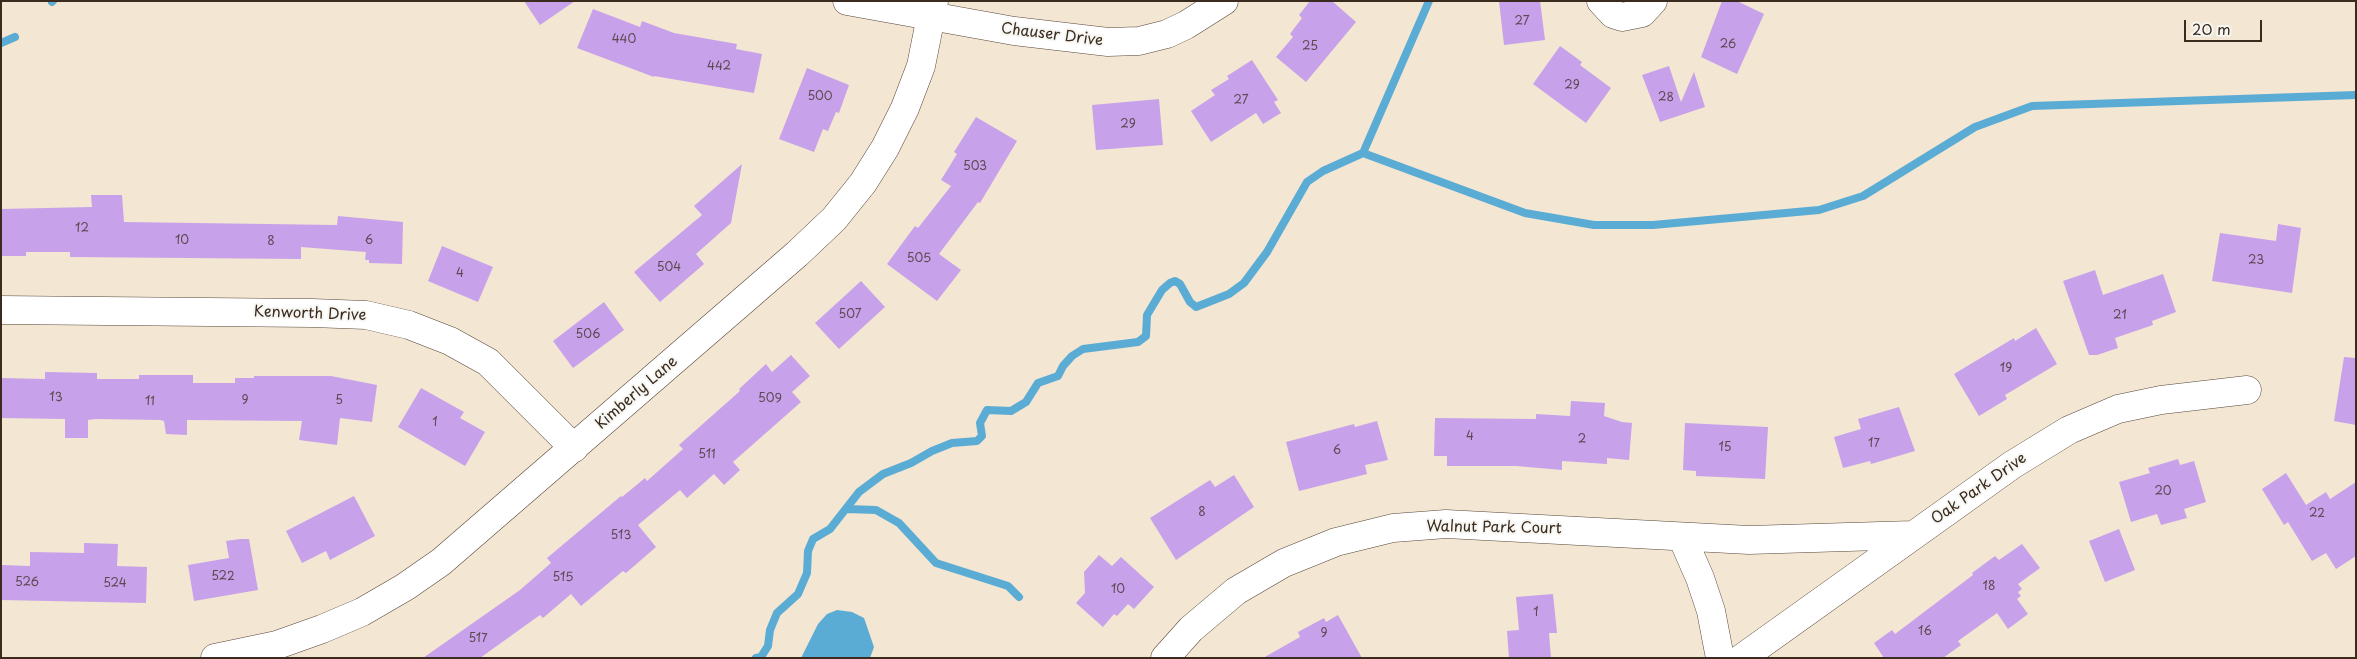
<!DOCTYPE html>
<html>
<head>
<meta charset="utf-8">
<style>
	body { margin:0 }
	#map { position:relative; width:2357px; height:659px; overflow:hidden; background:#f3e6d2; font-family:"Playpen Sans",sans-serif }
	canvas { display:block }
	.frame { position:absolute; inset:0; border:2px solid #3b2a1e; pointer-events:none }
	.scale { position:absolute; left:2184px; top:20px; width:78px; height:22px; box-sizing:border-box; border:2px solid #3b2a1e; border-top:0; padding-left:6px; font-size:15px; line-height:18px; white-space:nowrap; color:#3b2a1e; -webkit-text-stroke:4px #f6f6f2; paint-order:stroke }
</style>
</head>
<body>
<div id="map">
<canvas width="2357" height="659"></canvas>
<div class="frame"></div>
<div class="scale">20 m</div>
</div>
<script>
const c = document.querySelector('canvas').getContext('2d');
c.lineJoin = 'round';
function fill(path, color) { c.fillStyle = color; c.fill(path, 'evenodd'); }
const poly = rows => new Path2D(rows.map(r => 'M' + r).join(''));
function trace(path, color, width, dash) { c.strokeStyle = color; c.lineWidth = width; c.lineCap = dash ? 'butt' : 'round'; c.setLineDash(dash || []); c.stroke(path); }
function drawText(font, color, halo, rows, align = 'center') {
  c.font = font + ' "Playpen Sans",sans-serif'; c.lineWidth = 4; c.setLineDash([]); c.textBaseline = 'middle'; c.strokeStyle = halo; c.fillStyle = color; for (const [text, x, y, turn = 0] of rows) {
    c.save(); c.translate(x, y); c.rotate((+turn || 0) * Math.PI / 180); c.textAlign = isNaN(turn) ? turn : align; if (halo) c.strokeText(text, 0, 0); c.fillText(text, 0, 0); c.restore();
  }
}
fill(poly([
	[837,610,852,612,864,618,874,647,870,658,801,658,818,624,827,614]
]), '#5bacd5');
trace(poly([
	[52,2,53,1],
	[1,43,15,37],
	[1363,153,1525,213,1594,225,1653,225,1819,210,1863,196,1975,127,2032,106,2356,95],
	[847,509,876,510,899,523,936,563,1008,586,1019,597],
	[756,658,761,657,768,646,770,630,777,613,798,594,807,573,808,551,813,539,830,529,859,492,883,474,911,463,932,451,952,443,977,441,982,436,980,423,987,410,1011,411,1026,402,1038,383,1058,376,1063,366,1072,356,1083,349,1138,342,1146,336,1147,315,1162,290,1170,283,1175,281,1180,284,1190,302,1196,307,1229,294,1244,283,1267,252,1307,182,1323,171,1363,153,1429,1]
]), '#5bacd5', 8);
fill(poly([
	[524,1,575,1,540,25],
	[1310,1,1332,1,1356,22,1306,82,1276,57,1293,37,1290,34,1302,18,1299,15],
	[1499,1,1540,1,1545,40,1504,45],
	[1722,1,1737,1,1764,14,1737,74,1701,57],
	[593,9,640,27,642,21,674,33,737,44,736,49,762,54,754,93,654,76,654,77,577,48],
	[1560,46,1582,62,1580,65,1611,88,1586,123,1533,84],
	[1252,60,1278,100,1274,102,1281,113,1263,124,1256,113,1211,142,1191,111,1215,95,1211,90,1229,79,1227,76],
	[1669,66,1681,102,1694,72,1705,107,1660,122,1642,75],
	[807,68,849,85,839,113,836,112,828,131,823,129,814,152,779,139],
	[1159,99,1163,145,1096,150,1092,105],
	[976,117,1017,141,980,203,978,202,939,254,961,270,937,301,887,264,915,226,918,228,951,186,941,180,957,154,954,152],
	[742,164,731,223,696,254,704,264,660,302,634,272,702,215,694,206],
	[91,195,122,195,124,222,337,225,338,216,403,222,402,264,369,263,369,260,365,260,366,252,301,247,301,259,70,257,70,252,26,252,26,256,1,256,1,209,92,207],
	[2278,224,2301,228,2292,293,2212,281,2220,233,2276,241],
	[442,246,493,267,478,302,428,281],
	[2095,270,2103,295,2163,274,2176,312,2152,321,2153,325,2115,338,2118,348,2097,355,2089,355,2063,281],
	[861,281,885,307,839,349,815,323],
	[604,302,624,330,573,368,553,341],
	[2036,328,2057,364,2005,395,2007,399,1979,416,1954,374,2014,338,2015,341],
	[791,355,810,376,792,392,801,402,733,462,740,470,724,485,714,474,687,498,680,490,638,525,656,547,626,573,623,571,581,606,571,594,543,618,540,615,480,658,423,658,520,590,551,563,547,558,621,496,622,497,645,478,647,481,683,449,679,445,740,391,739,389,766,364,772,372],
	[2344,357,2356,358,2356,425,2334,421],
	[45,372,97,373,97,379,139,379,139,375,193,375,193,383,235,383,235,378,254,378,254,376,331,376,377,385,372,422,340,418,337,445,299,440,302,421,187,420,187,435,166,434,164,421,160,420,96,419,88,420,88,438,65,438,65,419,1,418,1,378,45,379],
	[421,388,464,412,460,418,485,432,465,466,398,427],
	[1571,401,1605,403,1604,416,1622,422,1632,423,1629,460,1607,458,1607,464,1562,461,1562,470,1516,466,1447,466,1447,456,1434,456,1435,418,1536,419,1536,414,1570,416],
	[1899,407,1915,451,1871,464,1870,461,1843,468,1834,437,1861,429,1858,419],
	[1377,421,1388,460,1365,465,1367,474,1299,491,1286,442,1354,424,1355,427],
	[1685,423,1768,427,1765,479,1696,476,1696,471,1683,470],
	[2178,459,2180,465,2194,461,2206,502,2184,509,2187,518,2161,525,2157,514,2131,522,2119,482,2150,473,2148,468],
	[2286,473,2306,505,2326,492,2330,499,2356,482,2356,556,2336,569,2326,553,2312,561,2288,522,2284,525,2262,489],
	[1234,475,1254,507,1176,560,1150,518,1210,480,1215,487],
	[354,496,375,536,330,560,326,551,302,563,286,531],
	[2119,529,2135,570,2105,582,2089,541],
	[240,539,249,539,258,590,194,601,188,565,229,558,226,541],
	[84,543,118,544,117,566,147,567,146,603,1,600,1,565,30,566,30,552,84,553],
	[2022,544,2040,568,2018,584,2022,589,2018,592,2021,596,2017,599,2028,614,2008,629,1997,613,1958,641,1961,645,1943,658,1884,658,1874,643,1892,630,1895,634,1973,575,1972,573,1995,556,1999,560],
	[1099,555,1112,566,1121,557,1154,587,1134,609,1128,604,1117,616,1114,614,1103,627,1076,603,1085,593,1084,572],
	[1553,594,1557,633,1549,633,1551,658,1509,658,1507,631,1519,630,1516,597],
	[1338,615,1362,658,1263,658,1300,637,1298,632,1324,618,1326,622]
]), '#c7a2eb');
const minor = poly([
	[847,1,1014,31,1108,42,1139,41,1167,34,1186,25,1224,1],
	[1601,1,1613,14,1622,17,1642,13,1653,1],
	[1,310,312,313,366,315,409,325,450,341,488,362,574,448],
	[1682,537,1700,578,1711,611,1720,658],
	[1165,658,1191,629,1236,591,1284,563,1336,542,1393,528,1446,524,1749,540,1913,535],
	[1742,658,2012,465,2069,430,2118,409,2161,400,2247,390]
]);
const tertiary = poly([
	[215,658,277,645,322,629,362,612,405,587,441,562,797,254,834,219,863,183,885,148,905,108,921,66,934,1]
]);
trace(minor, '#574639', 29);
trace(tertiary, '#574639', 29);
trace(minor, '#fff', 28);
trace(tertiary, '#fff', 28);
drawText('12px', '#5e4851', null, [
	["27",1522,22],
	["440",624,40],
	["26",1728,45],
	["25",1310,47],
	["442",719,67],
	["29",1572,86],
	["500",820,97],
	["28",1666,98],
	["27",1241,101],
	["29",1128,125],
	["503",975,167],
	["12",82,229],
	["10",182,241],
	["6",369,241],
	["8",271,242],
	["505",919,259],
	["23",2256,261],
	["504",669,268],
	["4",460,274],
	["507",850,315],
	["21",2120,316],
	["506",588,335],
	["19",2006,369],
	["13",56,398],
	["509",770,399],
	["9",245,401],
	["5",339,401],
	["11",150,402],
	["1",435,423],
	["4",1470,437],
	["2",1582,440],
	["17",1874,444],
	["15",1725,448],
	["6",1337,451],
	["511",707,455],
	["20",2163,492],
	["8",1202,513],
	["22",2317,514],
	["513",621,536],
	["522",223,577],
	["515",563,578],
	["526",27,583],
	["524",115,584],
	["18",1989,587],
	["10",1118,590],
	["1",1536,613],
	["16",1925,632],
	["9",1324,634],
	["517",478,639]
]);
drawText('15px', '#3b2a1e', '#f6f6f2', [
	["Chauser Drive",1052,35,7],
	["Kenworth Drive",310,314,2],
	["Kimberly Lane",637,393,-41],
	["Oak Park Drive",1979,489,-35],
	["Walnut Park Court",1494,528,1]
]);
</script>
</body>
</html>
